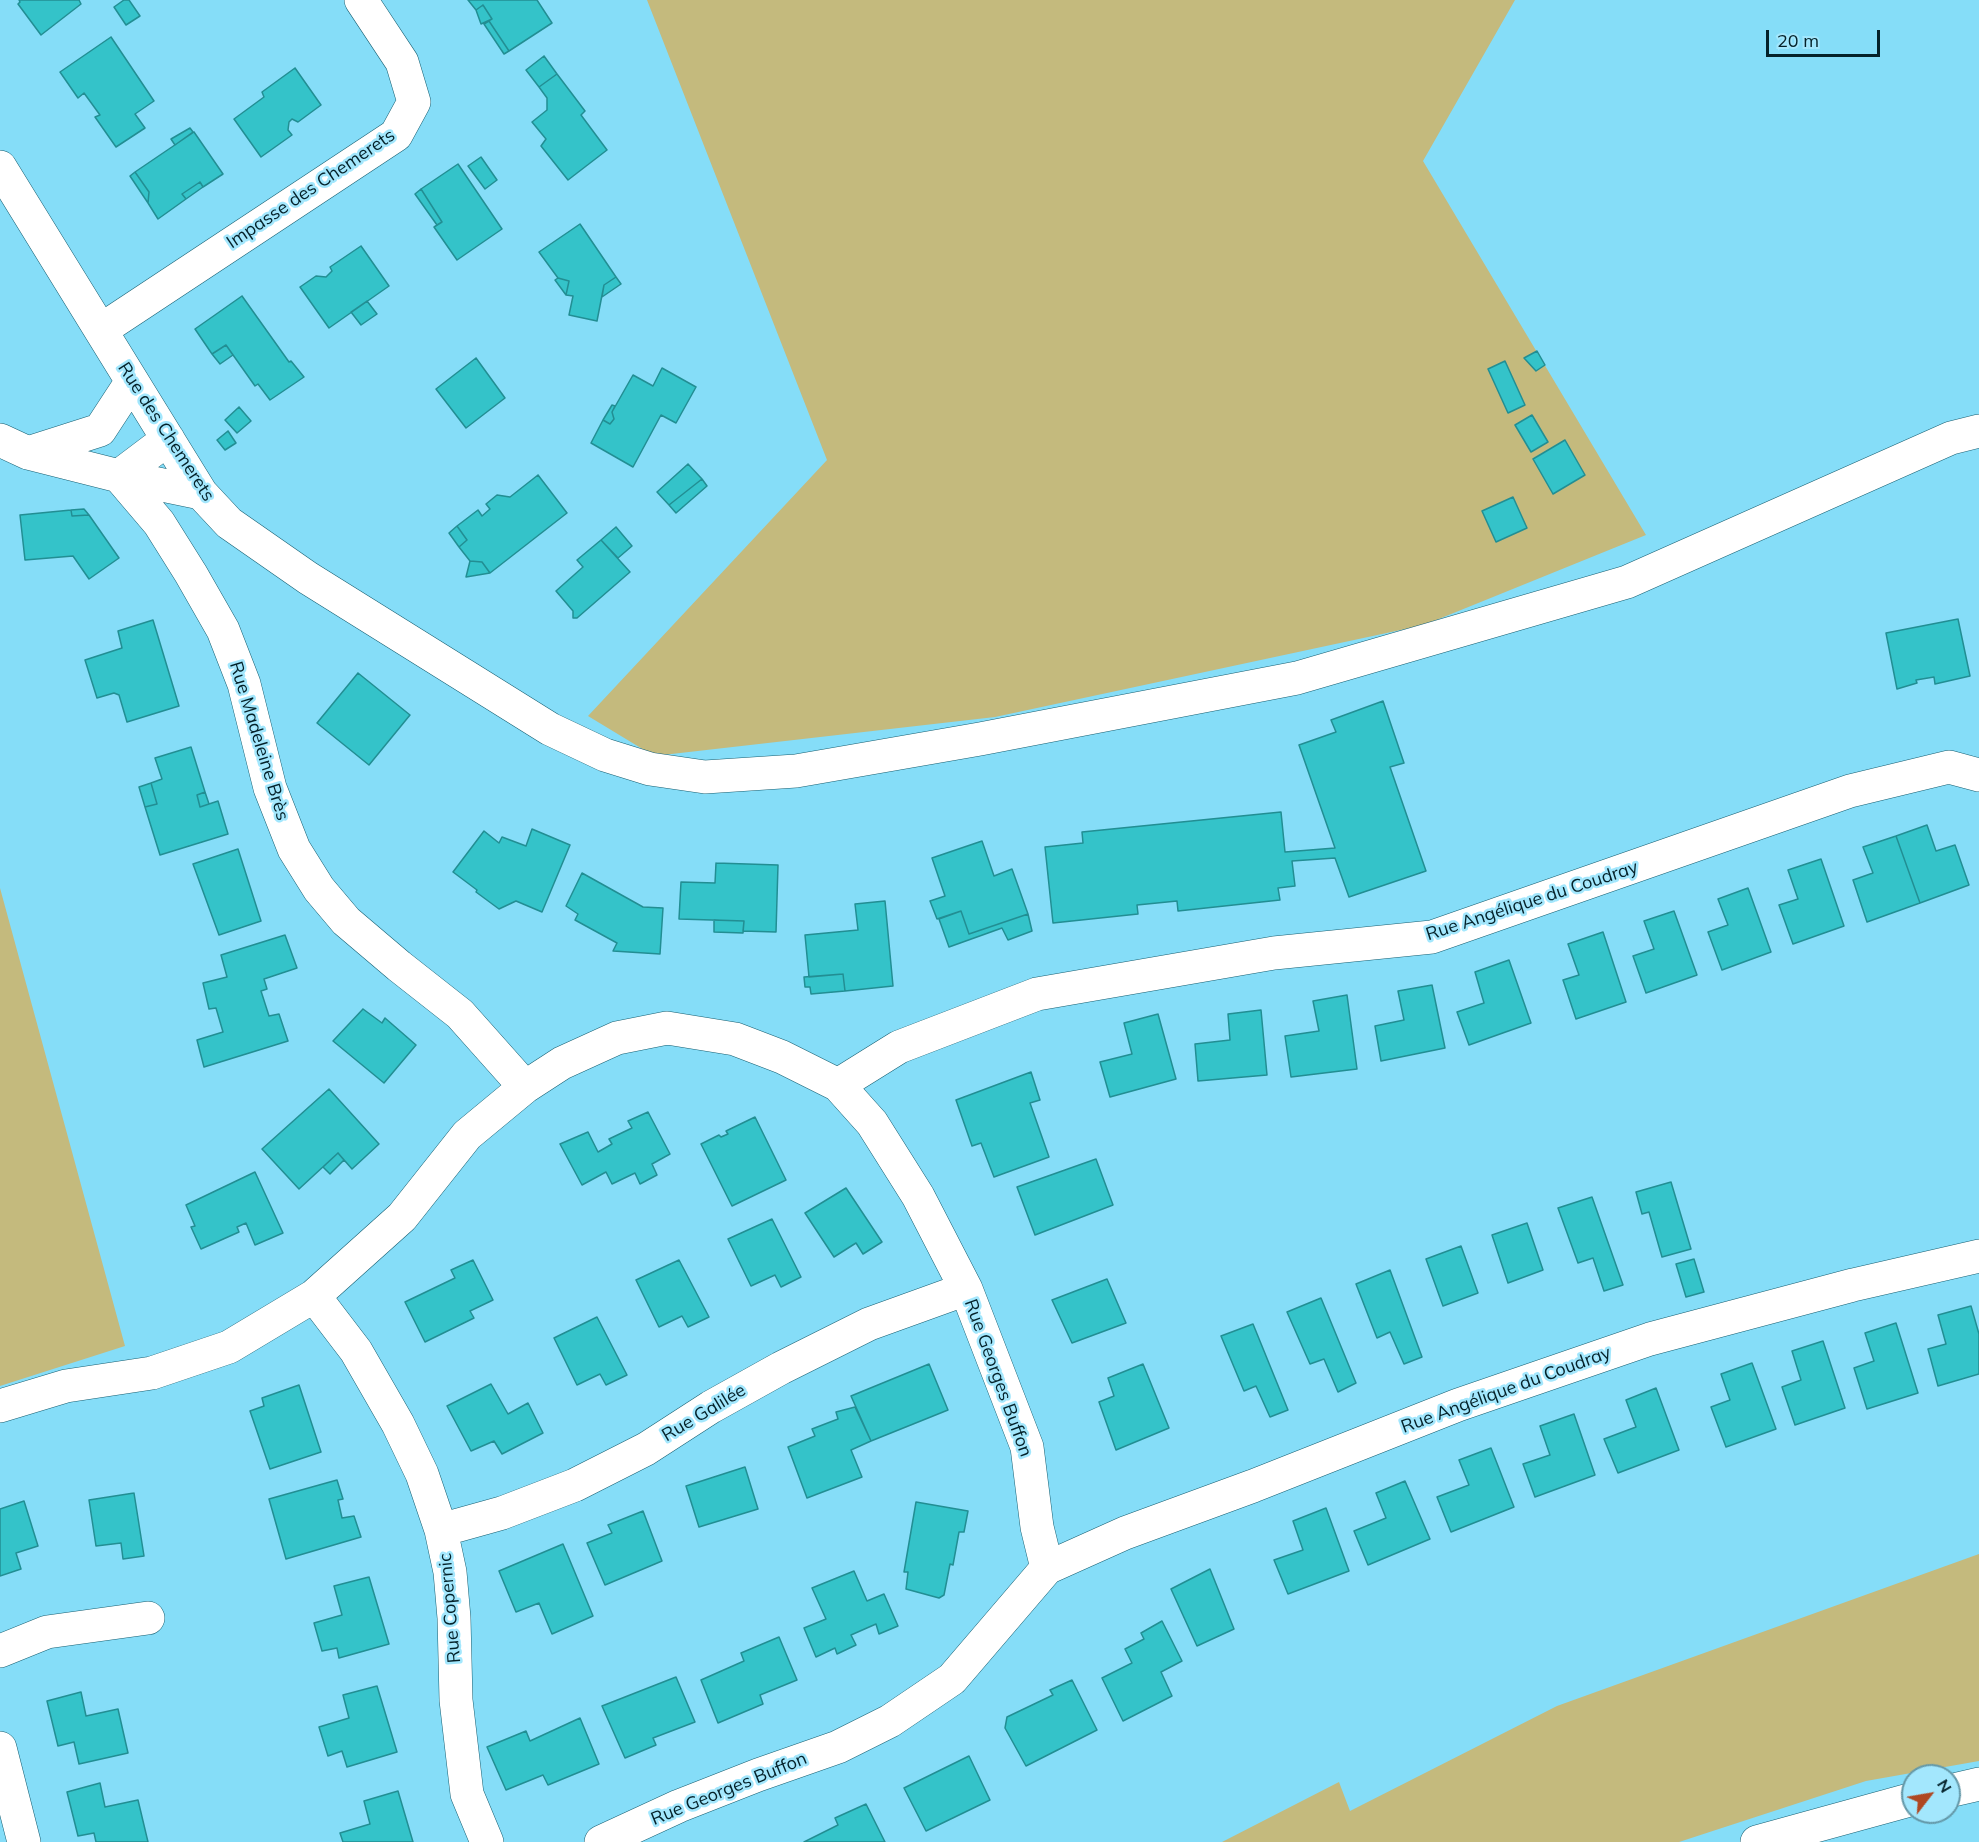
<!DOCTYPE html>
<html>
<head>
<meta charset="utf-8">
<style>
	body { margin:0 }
	#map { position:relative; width:1979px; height:1842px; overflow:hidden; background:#85ddf8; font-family:Mulish,sans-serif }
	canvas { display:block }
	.north { position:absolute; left:1901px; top:1764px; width:60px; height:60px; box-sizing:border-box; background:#a3e7fd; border:2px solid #6398a8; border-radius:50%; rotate:59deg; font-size:16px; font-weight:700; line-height:24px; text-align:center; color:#042129 }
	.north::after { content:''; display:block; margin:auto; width:21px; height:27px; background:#af4822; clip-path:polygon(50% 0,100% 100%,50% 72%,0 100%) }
	.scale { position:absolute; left:1766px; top:30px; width:114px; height:27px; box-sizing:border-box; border:3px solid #042129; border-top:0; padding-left:8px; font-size:18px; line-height:21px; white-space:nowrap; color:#042129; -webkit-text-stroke:4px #a3e7fd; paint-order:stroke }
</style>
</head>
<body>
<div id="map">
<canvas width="1979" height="1842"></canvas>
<div class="north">N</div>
<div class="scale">20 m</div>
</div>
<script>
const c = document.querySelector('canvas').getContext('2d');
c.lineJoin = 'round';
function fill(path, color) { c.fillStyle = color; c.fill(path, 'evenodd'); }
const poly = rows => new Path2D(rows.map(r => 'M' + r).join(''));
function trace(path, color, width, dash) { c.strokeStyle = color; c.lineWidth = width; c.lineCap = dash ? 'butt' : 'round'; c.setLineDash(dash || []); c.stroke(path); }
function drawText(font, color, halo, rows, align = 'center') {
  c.font = font + ' Mulish,sans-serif'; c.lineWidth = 5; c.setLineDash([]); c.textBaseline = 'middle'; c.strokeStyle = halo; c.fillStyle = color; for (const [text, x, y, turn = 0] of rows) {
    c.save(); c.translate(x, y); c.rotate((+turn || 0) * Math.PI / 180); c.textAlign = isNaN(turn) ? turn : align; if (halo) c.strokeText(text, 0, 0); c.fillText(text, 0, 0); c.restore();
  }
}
fill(poly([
	[647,0,1515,0,1423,161,1646,535,1424,625,995,717,654,756,588,716,827,460],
	[0,888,125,1346,0,1386],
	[1979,1554,1979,1761,1866,1781,1679,1842,1222,1842,1339,1782,1350,1811,1557,1706]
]), '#c4ba7d');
const building = poly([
	[19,0,79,0,81,4,41,35,18,4,20,2,19,0],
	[124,0,129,0,140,16,126,25,114,7,124,0],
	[468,0,537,0,552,23,509,51,489,21,492,19,483,5,476,10,468,0],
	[483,5,492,19,481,24,476,10,483,5],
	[489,21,509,51,504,54,484,24,489,21],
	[111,37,154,101,135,114,145,128,116,147,95,117,100,115,84,93,78,98,60,72,111,37],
	[544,56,557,74,539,87,526,70,544,56],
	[295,68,321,105,298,122,292,119,289,122,288,130,292,135,261,157,234,119,264,97,262,92,295,68],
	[557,74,585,111,581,115,607,150,568,180,541,146,546,139,532,122,547,110,547,98,539,87,557,74],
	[190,128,193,132,175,145,171,139,190,128],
	[194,132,223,174,203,187,200,182,182,194,186,199,158,219,148,203,149,192,135,172,194,132],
	[481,157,497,180,485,189,468,166,481,157],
	[458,164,502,229,457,260,434,227,442,222,421,189,458,164],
	[135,172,149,192,148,203,130,176,135,172],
	[200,182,203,187,186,199,182,194,200,182],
	[421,189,442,222,437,225,415,194,421,189],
	[580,224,616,277,604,285,597,321,569,315,573,296,566,295,569,281,558,278,539,252,580,224],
	[361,246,389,286,329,328,300,287,316,276,326,277,332,271,330,267,361,246],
	[616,277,621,284,602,297,604,285,616,277],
	[558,278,569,281,566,295,555,280,558,278],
	[242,296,289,362,291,361,304,377,270,400,258,384,255,386,226,345,212,354,195,329,242,296],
	[367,301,377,314,361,325,351,312,367,301],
	[226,345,233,355,220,364,212,354,226,345],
	[1537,351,1545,365,1536,371,1524,358,1537,351],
	[476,358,505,398,466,428,436,389,476,358],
	[1505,361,1525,405,1508,413,1488,369,1505,361],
	[662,368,696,387,676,423,661,415,633,467,591,443,603,420,610,424,614,419,612,412,633,375,653,386,662,368],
	[612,405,615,406,612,412,614,419,610,424,603,420,612,405],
	[239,407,251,421,237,433,225,420,239,407],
	[1532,415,1548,442,1531,452,1515,425,1532,415],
	[228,431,236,443,225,450,217,440,228,431],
	[1565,440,1585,475,1553,494,1533,459,1565,440],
	[688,464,702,479,669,505,657,492,688,464],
	[538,475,567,513,490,573,482,562,470,561,459,547,467,540,457,526,478,510,482,516,490,509,486,504,497,495,510,497,538,475],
	[702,479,707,486,676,513,669,505,702,479],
	[1513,497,1527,528,1496,542,1482,511,1513,497],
	[84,509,89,515,72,516,71,510,84,509],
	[71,510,72,516,89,515,119,558,89,579,73,556,25,560,20,515,71,510],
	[457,526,467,540,459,547,449,533,457,526],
	[616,527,632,546,618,558,601,540,616,527],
	[601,540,630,572,577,618,573,618,573,611,556,591,583,567,577,560,601,540],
	[470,561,482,562,490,573,466,577,470,561],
	[1958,619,1970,676,1935,684,1934,677,1916,680,1917,683,1897,689,1886,633,1958,619],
	[153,620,179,706,127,722,119,695,114,693,97,698,85,660,122,648,118,631,153,620],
	[358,673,410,715,369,765,317,723,358,673],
	[1383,701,1404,763,1390,767,1426,871,1349,897,1335,858,1292,861,1295,886,1278,888,1280,900,1178,911,1177,901,1137,905,1138,914,1053,923,1045,847,1083,843,1082,832,1281,812,1285,852,1335,848,1299,745,1336,732,1331,720,1383,701],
	[191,747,205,792,197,795,200,807,218,801,228,834,160,855,145,807,157,804,151,783,162,779,155,758,191,747],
	[151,783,157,804,145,807,139,787,151,783],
	[205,792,209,804,200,807,197,795,205,792],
	[1927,825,1936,851,1955,845,1969,885,1920,903,1896,836,1927,825],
	[532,829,570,845,542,912,516,901,499,909,476,892,477,890,453,872,484,831,499,843,502,837,526,846,532,829],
	[1896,836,1920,903,1867,922,1853,880,1873,873,1863,847,1896,836],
	[982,841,994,876,1012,869,1028,914,969,934,961,911,937,919,930,901,945,896,932,858,982,841],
	[238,849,261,921,219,935,193,864,238,849],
	[1821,859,1844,926,1793,944,1779,905,1798,899,1788,870,1821,859],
	[716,863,778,865,776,932,743,931,744,921,679,919,681,882,715,883,716,863],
	[582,873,643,907,663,908,660,954,613,951,617,943,575,920,578,914,566,906,582,873],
	[1748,888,1771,952,1722,970,1708,932,1728,925,1718,899,1748,888],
	[885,901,893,986,845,991,843,974,809,977,805,935,858,930,855,904,885,901],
	[961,911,969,934,1028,914,1032,931,1008,940,1002,928,949,947,939,919,961,911],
	[1674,911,1697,975,1646,993,1633,956,1654,949,1644,921,1674,911],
	[714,920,744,921,743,933,714,932,714,920],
	[1603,932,1626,1002,1576,1019,1563,980,1579,975,1568,944,1603,932],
	[285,935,297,968,264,979,267,989,261,991,269,1016,279,1014,288,1041,204,1067,197,1040,223,1032,216,1008,209,1009,203,983,227,977,221,955,285,935],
	[1509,960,1531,1023,1469,1045,1457,1012,1484,1003,1475,972,1509,960],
	[843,974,845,991,811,994,810,987,805,987,804,977,843,974],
	[1432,985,1445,1048,1381,1061,1375,1026,1404,1020,1398,991,1432,985],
	[1347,995,1357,1069,1291,1077,1285,1036,1319,1031,1313,1001,1347,995],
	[363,1009,382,1023,385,1018,416,1045,384,1083,333,1041,363,1009],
	[1261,1010,1267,1075,1198,1081,1195,1044,1230,1040,1228,1014,1261,1010],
	[1158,1014,1176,1079,1110,1097,1100,1062,1132,1054,1124,1023,1158,1014],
	[1031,1072,1040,1100,1030,1103,1049,1157,994,1177,981,1143,972,1146,956,1100,1031,1072],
	[329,1089,379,1144,352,1169,338,1153,299,1189,262,1149,329,1089],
	[648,1112,670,1154,652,1164,657,1175,640,1184,635,1173,612,1184,606,1172,582,1185,560,1144,588,1132,598,1152,612,1144,609,1139,632,1128,628,1121,648,1112],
	[755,1117,786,1180,732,1206,701,1144,719,1135,721,1137,728,1134,726,1131,755,1117],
	[338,1153,344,1160,330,1174,323,1167,338,1153],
	[1096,1159,1113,1205,1035,1235,1017,1187,1096,1159],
	[255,1172,283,1233,255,1245,246,1223,237,1227,239,1232,201,1249,191,1227,195,1226,186,1205,255,1172],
	[1671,1182,1691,1249,1662,1257,1649,1212,1642,1214,1636,1192,1671,1182],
	[846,1188,882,1242,863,1254,856,1243,834,1257,805,1213,846,1188],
	[1592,1197,1623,1285,1604,1291,1593,1258,1578,1263,1558,1208,1592,1197],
	[772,1219,801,1277,781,1287,775,1275,751,1286,728,1239,772,1219],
	[1527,1223,1543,1270,1508,1283,1492,1235,1527,1223],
	[1461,1246,1478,1293,1443,1306,1426,1259,1461,1246],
	[1694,1259,1704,1292,1686,1297,1676,1264,1694,1259],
	[473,1260,493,1300,470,1311,474,1318,425,1342,405,1302,455,1278,451,1270,473,1260],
	[679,1260,709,1317,688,1327,682,1316,659,1327,636,1280,679,1260],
	[1390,1270,1422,1357,1404,1364,1390,1332,1377,1338,1356,1284,1390,1270],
	[1107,1279,1126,1323,1072,1343,1052,1300,1107,1279],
	[1321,1298,1356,1383,1338,1392,1324,1359,1310,1364,1287,1312,1321,1298],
	[1971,1306,1979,1334,1979,1374,1938,1386,1928,1349,1946,1344,1938,1315,1971,1306],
	[597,1317,627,1375,606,1385,600,1374,577,1385,554,1338,597,1317],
	[1896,1323,1918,1393,1867,1409,1854,1368,1874,1361,1865,1333,1896,1323],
	[1253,1324,1288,1410,1270,1417,1256,1386,1244,1391,1221,1336,1253,1324],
	[1823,1341,1845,1408,1795,1425,1782,1387,1801,1380,1792,1351,1823,1341],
	[1752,1363,1776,1429,1726,1447,1711,1407,1730,1400,1721,1374,1752,1363],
	[929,1364,948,1410,871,1441,851,1396,929,1364],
	[1143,1364,1169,1428,1116,1450,1099,1402,1114,1396,1108,1378,1143,1364],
	[491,1384,508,1414,528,1403,543,1433,502,1454,494,1441,471,1451,447,1406,491,1384],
	[299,1385,321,1452,270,1469,250,1411,264,1406,262,1398,299,1385],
	[1656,1388,1679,1450,1618,1473,1604,1439,1636,1427,1626,1400,1656,1388],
	[855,1407,871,1441,851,1450,862,1477,807,1498,788,1447,815,1436,812,1429,838,1419,836,1412,855,1407],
	[1574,1414,1595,1475,1535,1497,1523,1464,1550,1455,1540,1426,1574,1414],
	[1491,1448,1514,1507,1451,1532,1437,1497,1469,1485,1459,1460,1491,1448],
	[745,1467,758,1509,699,1527,686,1486,745,1467],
	[337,1480,343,1499,338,1500,342,1518,354,1516,361,1537,286,1559,269,1499,337,1480],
	[1405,1481,1430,1539,1368,1565,1354,1531,1386,1518,1376,1493,1405,1481],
	[134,1493,144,1556,123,1559,121,1543,96,1546,89,1500,134,1493],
	[24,1501,38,1546,16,1553,21,1569,0,1576,0,1509,24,1501],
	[916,1502,968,1511,964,1532,959,1532,953,1565,950,1564,944,1595,939,1598,906,1589,908,1572,904,1572,916,1502],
	[1326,1508,1349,1571,1288,1594,1274,1560,1303,1550,1293,1521,1326,1508],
	[643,1511,662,1561,605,1585,587,1543,612,1533,608,1525,643,1511],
	[563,1544,593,1616,552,1634,539,1603,516,1612,499,1571,563,1544],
	[1210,1569,1234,1629,1197,1646,1171,1589,1210,1569],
	[854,1571,867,1601,884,1594,898,1626,879,1634,876,1624,851,1635,856,1645,837,1654,835,1648,816,1657,804,1628,826,1619,812,1588,854,1571],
	[369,1577,389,1644,339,1658,337,1648,322,1651,314,1623,342,1615,334,1586,369,1577],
	[1162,1621,1182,1661,1161,1672,1172,1696,1123,1721,1102,1678,1132,1663,1125,1649,1144,1639,1141,1633,1162,1621],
	[779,1637,797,1680,760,1695,763,1704,718,1723,701,1680,744,1661,741,1653,779,1637],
	[676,1677,695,1722,653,1738,656,1745,625,1758,602,1706,676,1677],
	[1072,1680,1097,1730,1026,1766,1005,1728,1007,1717,1053,1695,1050,1690,1072,1680],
	[377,1686,397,1752,347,1767,342,1751,328,1756,319,1727,349,1718,343,1695,377,1686],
	[81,1692,86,1716,118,1709,128,1753,79,1764,74,1742,58,1746,47,1701,81,1692],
	[580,1718,599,1764,548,1785,543,1775,506,1790,487,1747,526,1731,530,1741,580,1718],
	[969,1756,990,1800,926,1831,904,1788,969,1756],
	[100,1783,105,1807,138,1800,148,1842,96,1842,94,1833,78,1836,67,1792,100,1783],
	[398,1791,413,1842,343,1842,340,1833,370,1824,364,1801,398,1791],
	[866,1804,885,1842,804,1842,838,1825,835,1818,866,1804]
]);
fill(building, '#34c3c9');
trace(building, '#228e93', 1.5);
const minor = poly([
	[0,167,201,493,229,523,308,578,550,729,605,755,650,769,705,777,796,771,980,739,1297,678,1627,582,1951,438,1979,431],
	[101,330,396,135,414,102,402,62,361,0],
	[168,439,119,476,159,523,191,574,223,630,244,684,270,788,294,849,319,889,346,921,399,966,460,1014,525,1087],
	[0,440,28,453,119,476,201,493],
	[28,453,100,430,132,381],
	[838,1085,899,1047,1037,994,1274,953,1432,937,1850,791,1949,767,1979,775],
	[314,1296,356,1351,398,1424,422,1474,441,1530,450,1572,454,1618,456,1700,467,1794,487,1842],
	[0,1406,66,1386,152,1373,229,1347,314,1296,402,1217,467,1135,525,1087,562,1063,617,1038,667,1028,735,1039,782,1057,838,1085,872,1123,918,1196,966,1289,1027,1447,1037,1527,1047,1568,952,1679,890,1721,838,1747,758,1775,679,1806,601,1842],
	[441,1530,502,1513,575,1485,646,1449,711,1407,781,1368,869,1324,966,1289],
	[1047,1568,1125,1533,1253,1486,1458,1405,1650,1339,1853,1285,1979,1256],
	[0,1651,47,1632,148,1618],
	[0,1748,24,1842]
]);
const secondary = poly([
	[1949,1791,1979,1784],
	[1757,1842,1913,1799]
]);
trace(minor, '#175f72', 34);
trace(secondary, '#175f72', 34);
trace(minor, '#fff', 33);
trace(secondary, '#fff', 33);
drawText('18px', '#042129', '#a3e7fd', [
	["Impasse des Chemerets",311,189,-34],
	["Rue des Chemerets",166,432,57],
	["Rue Madeleine Brès",259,741,73],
	["Rue Angélique du Coudray",1532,901,-18],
	["Rue Georges Buffon",998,1378,70],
	["Rue Angélique du Coudray",1506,1390,-20],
	["Rue Galilée",704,1413,-31],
	["Rue Copernic",450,1608,-95],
	["Rue Georges Buffon",729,1789,-22]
]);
</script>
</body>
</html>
